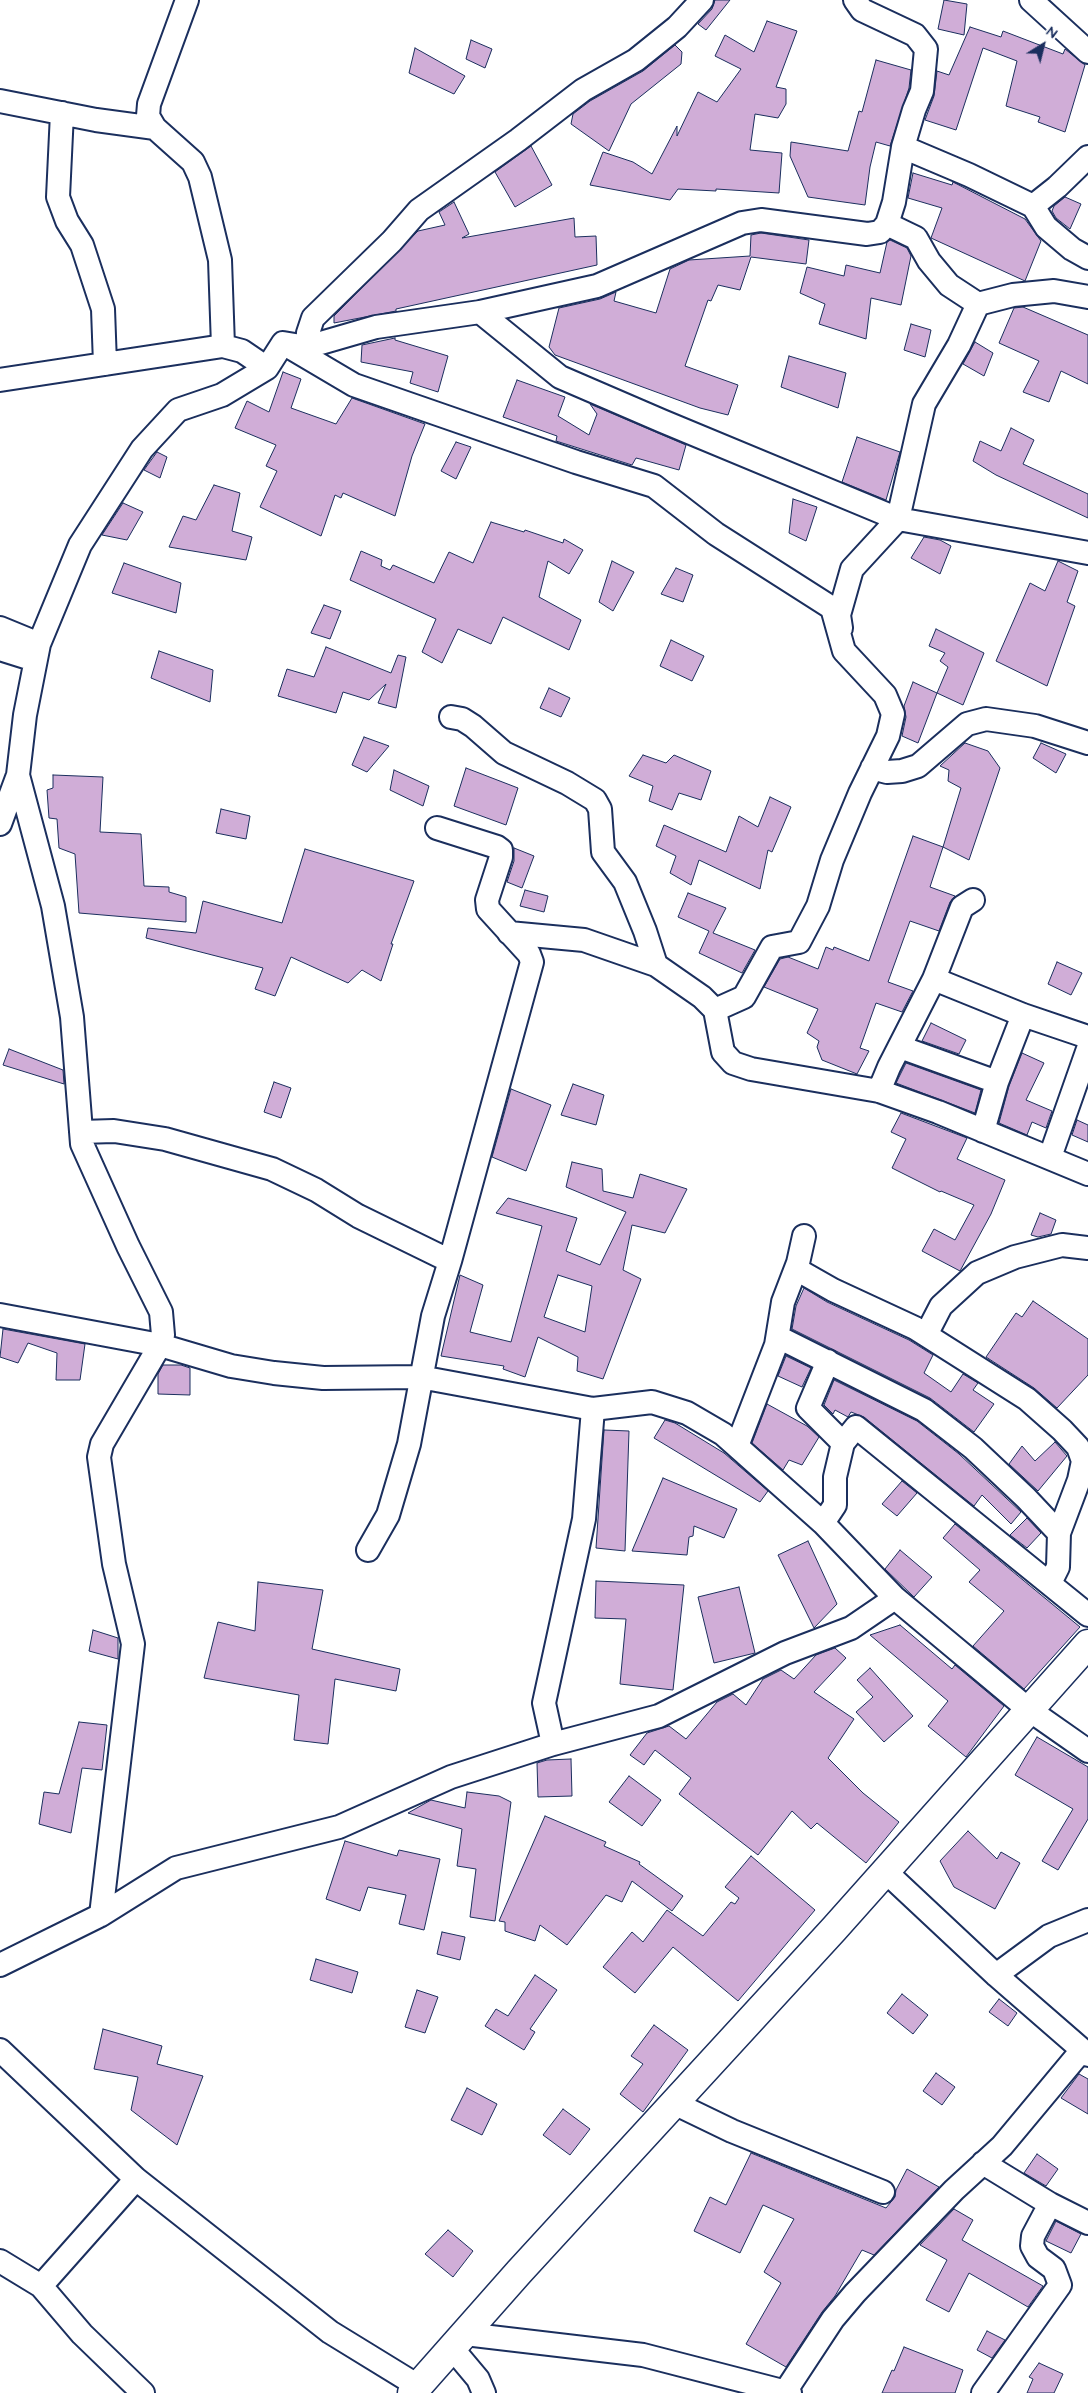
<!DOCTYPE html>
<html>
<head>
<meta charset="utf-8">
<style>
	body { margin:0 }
	#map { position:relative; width:1088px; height:2393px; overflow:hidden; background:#fff; font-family:"Architects Daughter",sans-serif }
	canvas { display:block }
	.north { position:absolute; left:1018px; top:20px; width:50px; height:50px; -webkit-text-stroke:4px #fff; paint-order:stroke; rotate:36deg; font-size:14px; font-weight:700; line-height:20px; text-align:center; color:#1b2f5e }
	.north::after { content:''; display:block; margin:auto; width:18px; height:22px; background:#1b2f5e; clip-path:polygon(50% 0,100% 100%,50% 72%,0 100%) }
</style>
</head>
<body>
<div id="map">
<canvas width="1088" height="2393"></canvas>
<div class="north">N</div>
</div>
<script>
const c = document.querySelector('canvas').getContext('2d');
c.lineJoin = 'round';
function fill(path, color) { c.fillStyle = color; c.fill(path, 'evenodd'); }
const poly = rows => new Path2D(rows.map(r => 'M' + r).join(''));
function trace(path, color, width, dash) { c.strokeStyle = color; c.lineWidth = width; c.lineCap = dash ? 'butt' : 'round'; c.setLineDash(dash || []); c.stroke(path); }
const building = poly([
	[715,0,730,0,706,30,698,24,712,9,715,0],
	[944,0,967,4,964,35,938,29,944,0],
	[767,21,797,31,776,87,786,89,786,104,778,118,755,114,750,150,782,153,779,193,716,189,716,191,678,189,670,200,590,185,603,152,633,162,652,174,677,126,677,136,698,92,717,102,741,69,715,56,725,35,754,52,767,21],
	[970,27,1001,37,1003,31,1063,54,1065,49,1085,65,1065,132,1038,122,1040,117,1006,106,1017,61,983,48,956,130,925,120,934,96,937,71,949,75,970,27],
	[471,40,492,49,485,68,466,59,471,40],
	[675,45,682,52,681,64,631,104,609,151,571,124,573,114,590,101,643,71,675,45],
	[415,48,465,76,454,94,409,73,415,48],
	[876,60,911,70,909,88,890,146,876,142,870,167,865,205,808,197,790,156,791,142,848,151,859,111,862,112,876,60],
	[531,146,552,185,515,207,495,172,531,146],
	[913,173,952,185,953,182,1025,219,1041,241,1025,281,931,238,942,208,908,198,913,173],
	[1065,197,1081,204,1070,229,1056,218,1052,211,1054,206,1065,197],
	[454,202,469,234,462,238,574,218,575,237,596,236,597,265,396,309,396,311,334,323,334,316,418,231,445,225,439,212,454,202],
	[761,233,809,240,806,264,751,257,740,290,718,285,711,301,708,300,685,366,738,385,728,415,700,408,555,355,549,347,559,308,600,299,616,292,614,301,656,313,670,269,689,260,750,256,751,235,761,233],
	[890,240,907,248,911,256,901,305,871,298,866,339,819,324,825,304,800,293,807,267,844,276,846,265,880,273,887,242,890,240],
	[1023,307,1088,335,1088,384,1061,371,1049,402,1023,392,1039,361,999,343,1014,308,1023,307],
	[911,324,931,330,925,357,904,350,911,324],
	[395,338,395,340,448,356,438,392,410,383,413,372,361,362,362,345,395,338],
	[975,342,993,353,984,376,963,364,975,342],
	[789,356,846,373,838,408,781,387,789,356],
	[283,372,301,379,291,408,336,424,352,398,425,424,412,456,395,516,343,493,341,498,335,495,321,536,260,507,277,471,266,466,276,445,235,428,247,401,269,412,283,372],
	[517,380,565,397,558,416,589,435,597,414,590,404,686,445,679,470,640,459,636,458,632,465,556,441,557,436,503,417,517,380],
	[1011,428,1034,440,1023,464,1088,494,1088,518,996,475,973,461,980,441,1001,451,1011,428],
	[857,437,900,452,886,500,842,482,857,437],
	[456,442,471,447,456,479,441,471,456,442],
	[157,452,167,457,160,478,144,470,157,452],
	[214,485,240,493,232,531,252,537,246,560,169,547,183,516,196,520,214,485],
	[793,499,817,507,806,541,789,533,793,499],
	[123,503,143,512,127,540,102,535,123,503],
	[491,522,524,532,525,530,563,543,564,539,583,550,569,574,548,561,539,597,581,620,569,650,503,617,491,644,458,629,442,663,422,652,436,619,350,580,361,551,382,560,381,566,390,570,393,565,434,583,449,552,473,563,491,522],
	[924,537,940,540,951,546,940,574,911,558,924,537],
	[612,561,634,572,613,611,599,602,612,561],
	[1058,561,1078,571,1067,602,1075,606,1047,686,996,661,1030,583,1045,591,1058,561],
	[124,563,181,583,176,613,112,593,124,563],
	[676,568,693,575,683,602,661,594,676,568],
	[324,605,341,611,330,639,311,633,324,605],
	[936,629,984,653,963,705,937,693,948,667,940,661,945,653,929,646,936,629],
	[671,640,704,656,692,681,660,666,671,640],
	[326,647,391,673,398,655,406,657,396,708,378,703,386,684,369,700,343,692,336,713,278,696,287,669,314,677,326,647],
	[159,651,213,670,210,702,151,678,159,651],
	[913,682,937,693,918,743,902,736,906,717,904,706,913,682],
	[549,688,570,698,561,717,540,708,549,688],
	[364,737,389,746,367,772,352,765,364,737],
	[965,743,988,751,1000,768,969,860,943,847,961,788,948,781,949,770,940,766,965,743],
	[1041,743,1066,754,1056,773,1033,758,1041,743],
	[643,755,666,763,674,755,711,771,701,800,679,793,672,810,649,801,653,786,629,776,643,755],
	[466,768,518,788,506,825,454,806,466,768],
	[394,770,429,786,423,806,390,790,394,770],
	[53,775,103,777,100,832,141,834,144,886,169,887,169,892,186,897,186,922,79,913,75,854,59,848,57,819,49,818,47,790,53,788,53,775],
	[770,797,791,807,772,852,768,850,760,889,699,860,691,885,670,873,676,856,656,846,664,825,726,852,739,816,758,827,770,797],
	[221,809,250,816,246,839,216,833,221,809],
	[913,836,943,847,930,887,955,896,950,902,939,931,910,921,888,982,913,991,902,1012,876,1003,860,1048,869,1051,857,1074,822,1060,817,1047,819,1041,807,1033,818,1009,764,987,780,959,788,957,818,969,826,947,833,950,834,947,869,961,913,836],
	[514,848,534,856,522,888,507,882,514,861,514,848],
	[305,849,414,881,391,944,393,944,381,981,362,970,348,983,291,957,275,996,255,989,263,968,146,938,148,928,196,933,203,901,282,923,305,849],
	[525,890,548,896,544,912,520,906,525,890],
	[688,893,726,908,713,933,755,950,742,973,699,953,709,931,678,917,688,893],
	[1057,962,1082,973,1071,995,1048,984,1057,962],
	[931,1023,966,1040,959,1054,922,1041,931,1023],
	[9,1049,63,1070,64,1084,3,1065,9,1049],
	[1022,1053,1044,1063,1026,1100,1052,1111,1046,1128,1032,1122,1027,1135,999,1123,1009,1086,1022,1053],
	[906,1063,981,1090,975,1113,896,1083,906,1063],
	[274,1082,291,1088,281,1118,264,1112,274,1082],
	[573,1084,604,1095,596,1125,561,1115,573,1084],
	[511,1089,551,1105,526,1171,492,1157,511,1089],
	[901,1113,967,1138,957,1159,1005,1180,991,1214,960,1271,922,1251,934,1229,955,1240,974,1205,941,1191,940,1192,892,1168,906,1139,891,1132,901,1113],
	[1077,1120,1088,1125,1088,1142,1072,1135,1077,1120],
	[572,1162,602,1169,603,1191,633,1198,640,1174,687,1189,665,1233,632,1225,623,1270,641,1279,603,1379,577,1371,578,1357,538,1337,525,1377,503,1369,504,1366,441,1356,460,1275,483,1285,470,1332,511,1342,542,1226,496,1213,508,1198,577,1218,566,1251,600,1265,626,1212,566,1187,572,1162],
	[558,1275,592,1286,585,1332,544,1317,558,1275],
	[1040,1213,1056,1220,1051,1234,1038,1237,1031,1235,1040,1213],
	[804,1288,827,1302,909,1340,933,1355,924,1373,951,1392,963,1374,978,1383,973,1390,994,1404,974,1432,930,1398,792,1329,796,1306,804,1288],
	[1033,1301,1088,1339,1088,1375,1057,1408,1034,1388,986,1357,1016,1313,1022,1317,1033,1301],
	[3,1329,85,1344,80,1380,56,1380,57,1353,28,1343,18,1363,0,1357,3,1329],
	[786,1356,811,1368,802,1387,778,1376,786,1356],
	[163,1365,181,1365,190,1368,190,1395,158,1394,158,1374,163,1365],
	[834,1380,917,1421,959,1454,1021,1512,1011,1524,982,1495,974,1506,864,1417,851,1412,848,1417,835,1410,833,1414,824,1405,834,1380],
	[767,1404,807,1426,819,1437,802,1465,789,1460,783,1470,752,1443,767,1404],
	[665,1420,675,1423,724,1453,768,1491,760,1502,654,1438,665,1420],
	[604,1430,629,1431,625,1551,596,1548,604,1430],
	[1055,1442,1067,1456,1038,1491,1009,1464,1022,1446,1035,1461,1055,1442],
	[663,1478,737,1509,724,1538,694,1526,693,1536,689,1537,687,1555,632,1551,663,1478],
	[902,1481,917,1493,897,1516,882,1504,902,1481],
	[1027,1518,1041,1533,1027,1548,1010,1535,1027,1518],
	[955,1524,1080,1627,1024,1689,973,1646,1004,1611,969,1582,980,1570,943,1538,955,1524],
	[808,1541,837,1604,814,1628,778,1555,808,1541],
	[900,1550,932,1577,914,1597,885,1569,900,1550],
	[596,1581,684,1585,673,1690,620,1684,626,1619,595,1618,596,1581],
	[258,1582,323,1590,312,1649,400,1669,396,1691,335,1679,328,1744,294,1740,299,1695,204,1678,218,1622,255,1631,258,1582],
	[739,1587,755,1653,714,1663,698,1597,739,1587],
	[900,1625,952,1669,955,1665,1004,1706,966,1757,928,1726,948,1701,870,1635,900,1625],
	[93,1630,118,1638,118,1659,89,1651,93,1630],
	[835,1648,846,1658,814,1692,854,1719,828,1758,863,1793,899,1822,866,1863,817,1823,811,1829,792,1811,758,1855,679,1794,691,1778,655,1750,644,1765,630,1755,647,1733,669,1726,686,1739,717,1702,733,1694,746,1705,763,1679,781,1670,794,1679,816,1655,835,1648],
	[870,1668,913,1716,884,1742,856,1712,873,1697,857,1680,870,1668],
	[79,1722,107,1725,102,1770,82,1768,71,1833,39,1824,44,1792,59,1794,79,1722],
	[1037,1737,1088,1767,1088,1819,1058,1870,1042,1861,1073,1809,1015,1775,1037,1737],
	[571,1759,572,1796,538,1797,537,1763,547,1760,571,1759],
	[629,1776,661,1800,642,1826,609,1802,629,1776],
	[467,1792,499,1796,511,1802,495,1921,470,1917,476,1869,457,1866,462,1829,408,1813,431,1800,465,1808,467,1792],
	[545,1816,606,1842,604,1846,640,1862,639,1864,683,1896,672,1911,632,1881,622,1902,606,1895,567,1945,540,1925,535,1941,505,1931,505,1922,499,1921,545,1816],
	[968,1831,997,1859,1001,1852,1020,1863,995,1909,954,1887,940,1861,968,1831],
	[345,1841,397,1856,399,1850,440,1859,424,1930,399,1924,406,1895,368,1887,360,1911,326,1899,345,1841],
	[751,1856,815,1910,738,2001,673,1947,635,1993,603,1967,632,1932,643,1942,667,1910,703,1936,731,1902,735,1904,739,1898,725,1887,751,1856],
	[442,1932,465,1937,460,1960,437,1954,442,1932],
	[316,1959,358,1972,352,1993,310,1980,316,1959],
	[535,1975,557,1990,530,2029,535,2032,524,2050,485,2026,496,2009,508,2016,535,1975],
	[417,1990,438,1997,425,2033,405,2027,417,1990],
	[902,1994,928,2015,913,2034,887,2013,902,1994],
	[999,1999,1017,2013,1008,2026,989,2012,999,1999],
	[654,2025,688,2050,643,2112,620,2094,643,2064,631,2056,654,2025],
	[103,2029,162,2046,157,2064,203,2076,177,2145,131,2110,138,2077,94,2069,103,2029],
	[936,2073,955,2087,942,2105,923,2091,936,2073],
	[1079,2074,1088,2079,1088,2114,1061,2098,1079,2074],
	[467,2088,497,2104,482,2135,451,2120,467,2088],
	[563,2109,590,2129,570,2155,543,2135,563,2109],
	[751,2153,886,2208,895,2197,896,2190,907,2169,939,2187,874,2255,862,2250,835,2296,822,2312,786,2367,746,2344,781,2283,764,2272,794,2219,763,2205,740,2253,694,2231,710,2197,726,2205,751,2153],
	[1037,2154,1058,2169,1046,2186,1024,2173,1037,2154],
	[954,2209,973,2220,962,2240,1043,2286,1028,2307,969,2273,949,2312,926,2300,947,2260,920,2245,954,2209],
	[1056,2221,1081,2234,1071,2253,1046,2241,1056,2221],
	[448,2230,473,2251,453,2277,425,2254,448,2230],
	[987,2331,1005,2340,992,2358,977,2350,987,2331],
	[904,2347,963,2370,955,2393,882,2393,892,2370,894,2371,904,2347],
	[1039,2363,1063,2374,1054,2393,1027,2393,1033,2379,1029,2377,1039,2363]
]);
fill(building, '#d0add7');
trace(building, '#1b2f5e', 1);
const minor = poly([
	[187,0,149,104,148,116,155,128,193,162,200,177,220,260,223,346],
	[1031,0,1088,52],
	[0,101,96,120,155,128],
	[62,113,58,197,67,221,82,245,103,309,105,364],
	[903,147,969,175,1033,206,1046,227,1072,249,1088,258],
	[1033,206,1057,187,1088,157],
	[887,224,916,238,929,261,949,285,978,304,1013,295,1054,291,1088,297],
	[480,312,560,377,662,421,898,519,1088,553],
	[288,346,354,385,576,462,654,486,716,534,832,608,844,651,885,695,893,714,888,736,860,793,832,860,818,906,799,942,772,947,744,997,715,1010],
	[307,347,308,333,313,318,392,241,419,210,518,140,583,90,636,60,677,27,702,0],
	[0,380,223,346,242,351,267,368],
	[0,628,39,644],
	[841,628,839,615,852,569,898,519,924,404,959,345,978,304],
	[0,649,35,660],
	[451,717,462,719,473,726,504,753,567,783,595,800,600,809,603,852,625,882,645,931,656,965],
	[872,768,887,772,902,771,918,766,967,724,986,719,1035,726,1088,743],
	[18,775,53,906,72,1017,82,1144,128,1246,161,1312,163,1335,160,1345,102,1444,99,1457,114,1564,133,1644,101,1915],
	[0,824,18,775,25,715,39,644,80,545,142,449,178,410,222,395,267,368,283,343,307,347,376,327,480,312,597,286,742,223,761,220,867,234,880,232,887,224,894,202,903,147,914,110,922,91,926,49,915,35,862,10,855,0],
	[509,933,584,940,656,965,702,997,715,1010,723,1052,733,1063,751,1069,879,1091,938,1112,1088,1174],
	[934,979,962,907,973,900],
	[900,1047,997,1082],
	[879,1091,889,1067,934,979,1023,1015,1088,1037],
	[983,1131,997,1082,1023,1015],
	[81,1132,114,1131,165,1139,272,1169,316,1190,358,1216,450,1261],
	[1050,1157,1088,1049],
	[796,1269,833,1290,915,1328,1027,1399,1062,1430,1078,1447,1083,1461,1079,1480,1059,1533],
	[0,1315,160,1345,231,1366,274,1373,323,1378,420,1377,593,1409,652,1402,687,1413,723,1434,823,1523,895,1598,1028,1709,1088,1751],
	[926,1335,941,1306,977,1273,1015,1257,1062,1245,1088,1248],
	[778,1337,924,1410,973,1448,1026,1498,1059,1533,1058,1567,1050,1583],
	[843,1443,856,1427,1088,1615],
	[737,1446,776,1345,783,1302,798,1263,804,1236],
	[823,1523,835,1505,835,1477,843,1443,808,1408,828,1361],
	[368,1550,388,1515,409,1444,433,1316,450,1261,532,962,529,954,488,909,487,900,501,857,501,850,497,847,437,828],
	[553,1744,544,1703,584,1519,593,1409],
	[886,1872,996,1975,1088,2055],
	[0,1965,101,1915,176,1868,339,1827,451,1777,553,1744,659,1716,785,1653,851,1628,895,1598],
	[996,1975,1049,1936,1088,1920],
	[0,2050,136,2179,330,2332,418,2386],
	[674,2103,732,2131,883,2192],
	[983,2163,1050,2204,1088,2223],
	[0,2261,41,2286,82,2334,143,2393],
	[41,2286,136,2179],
	[465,2334,643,2355,790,2393],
	[452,2348,478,2379,484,2393],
	[785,2392,833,2319,855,2293,954,2190,1002,2146,1082,2050],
	[983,2393,1060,2285,1054,2269,1038,2257,1032,2246,1033,2236,1050,2204]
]);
const tertiary = poly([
	[412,2393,519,2272,834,1929,1088,1644]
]);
trace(minor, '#1b2f5e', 26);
trace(tertiary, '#1b2f5e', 31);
trace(minor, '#fff', 22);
trace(tertiary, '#fff', 28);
</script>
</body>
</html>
